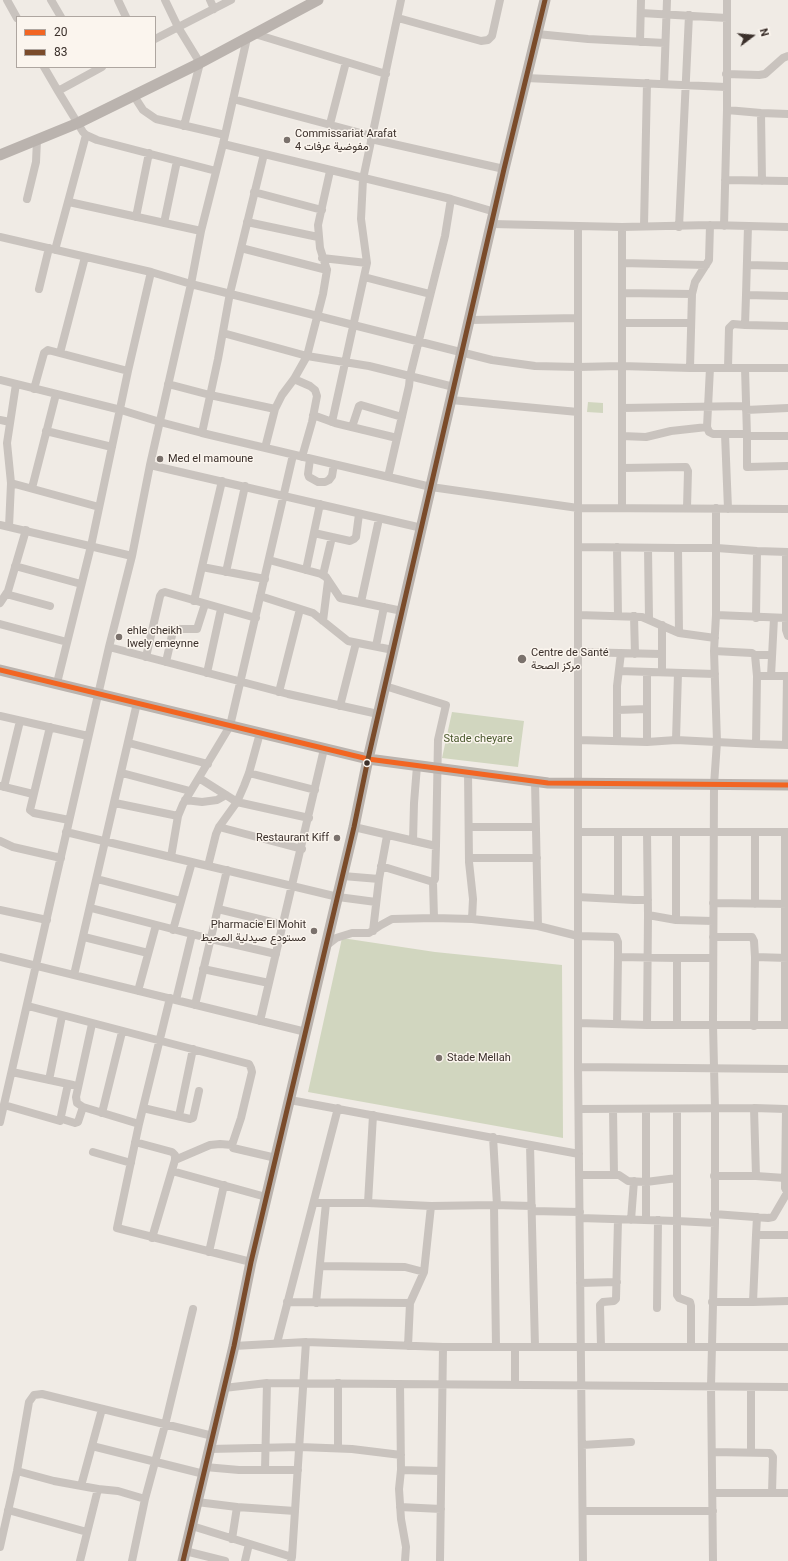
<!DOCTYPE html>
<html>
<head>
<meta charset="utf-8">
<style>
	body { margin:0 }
	#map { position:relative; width:788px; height:1561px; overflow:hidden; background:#f0ebe5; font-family:Roboto,sans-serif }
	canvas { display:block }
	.legend { position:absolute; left:16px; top:16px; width:140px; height:52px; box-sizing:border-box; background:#fbf5ee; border:1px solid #aea6a0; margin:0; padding:5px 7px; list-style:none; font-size:12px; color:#3b302b }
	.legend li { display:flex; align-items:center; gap:8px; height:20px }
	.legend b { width:20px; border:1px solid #aea6a0 }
	.north { position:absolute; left:732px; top:16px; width:40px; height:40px; -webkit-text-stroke:3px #fbf5ee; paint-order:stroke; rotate:74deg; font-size:11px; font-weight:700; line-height:16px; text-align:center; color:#3b302b }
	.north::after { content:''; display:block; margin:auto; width:14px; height:18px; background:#3b302b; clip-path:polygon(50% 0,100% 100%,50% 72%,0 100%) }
</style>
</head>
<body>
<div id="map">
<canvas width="788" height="1561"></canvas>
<ul class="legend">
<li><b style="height:5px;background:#f26522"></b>20</li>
<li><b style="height:5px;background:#7a4b2a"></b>83</li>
</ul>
<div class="north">N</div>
</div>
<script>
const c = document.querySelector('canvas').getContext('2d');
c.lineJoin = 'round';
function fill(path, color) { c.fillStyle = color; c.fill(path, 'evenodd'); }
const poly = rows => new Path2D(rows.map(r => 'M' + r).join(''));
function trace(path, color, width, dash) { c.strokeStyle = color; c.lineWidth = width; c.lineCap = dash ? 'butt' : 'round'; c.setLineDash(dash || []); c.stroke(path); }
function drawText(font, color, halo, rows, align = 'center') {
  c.font = font + ' Roboto,Vazirmatn,sans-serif'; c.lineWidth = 3; c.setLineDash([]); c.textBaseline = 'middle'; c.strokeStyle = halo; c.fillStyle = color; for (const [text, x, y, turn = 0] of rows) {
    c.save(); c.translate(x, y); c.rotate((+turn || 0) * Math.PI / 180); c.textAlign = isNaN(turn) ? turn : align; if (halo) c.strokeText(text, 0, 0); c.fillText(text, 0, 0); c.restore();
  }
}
fill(poly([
	[588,402,603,403,603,413,587,412],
	[452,712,524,721,518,767,442,758],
	[342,938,435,952,562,965,563,1138,308,1092]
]), '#d1d6bf');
trace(poly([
	[7,0,17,18],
	[51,0,61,17],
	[118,0,126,17],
	[165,0,178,27,200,63,184,126],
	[210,0,214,9],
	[641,13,727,18],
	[398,18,481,41,488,40,492,36,500,0],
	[255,34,386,74],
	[537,34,588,39,665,43],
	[155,39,231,0],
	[640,42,641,0],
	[44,67,58,91,83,132,86,135,97,140,216,171],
	[726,74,759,75,765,74,783,58,788,56],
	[526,78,726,87],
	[664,84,667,0],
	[58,91,102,67],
	[134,96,143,110,156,119,225,135],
	[233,99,372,136],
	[727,110,761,113,788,114],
	[761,113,762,181],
	[330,124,346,62],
	[371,139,504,169],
	[223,144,451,199,495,212],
	[725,180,788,181],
	[254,192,322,210],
	[27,199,36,162,37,140],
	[69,202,201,231],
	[136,217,149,153],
	[247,222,318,237],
	[164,223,177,161],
	[492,224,622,227,710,225,788,227],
	[578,226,578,1067,583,1561],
	[644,226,647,83],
	[724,226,727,110,727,0],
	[622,227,622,507],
	[679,227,689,15],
	[0,237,151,272,191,284,492,360,535,366,578,367,621,366,690,368,788,368],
	[241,248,327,270],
	[55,250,86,135],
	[322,258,367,263],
	[622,263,706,265],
	[747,265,788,266],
	[364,277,430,294],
	[39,289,49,248],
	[623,293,692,294],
	[746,295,748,226],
	[470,320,578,318],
	[622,323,691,323],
	[745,325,788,326],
	[223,333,307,356,369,366,454,387],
	[60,353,85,257],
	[690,368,692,294,695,282,709,260,710,225],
	[710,368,707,427,709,432,713,434,747,434],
	[728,368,729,328,733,324,745,325,746,295,788,296],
	[745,368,747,436,747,467,788,466],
	[294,379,310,386,315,390,317,396,312,422,302,457],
	[0,380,121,410,160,422,202,433,431,487,578,508,788,509],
	[168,384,210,395,275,409],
	[34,389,44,353,48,350,128,371],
	[451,400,578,412],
	[622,408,746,406],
	[746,410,788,408],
	[313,415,335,423,397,438],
	[0,420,10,422],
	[332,422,367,263,361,219,363,179,401,0],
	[352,427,359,406,361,405,402,417],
	[46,431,112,447],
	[202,433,218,359,230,293,264,154],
	[725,434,728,509],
	[622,436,646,437,671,431,707,427],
	[747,436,788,436],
	[265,448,275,409,282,395,294,379,307,356,323,294,327,270,320,248,318,225,330,171],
	[310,459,308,474,309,477,318,482,325,482,329,480,332,476,334,464],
	[150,465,422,528],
	[622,468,686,467,688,471,687,508],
	[388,477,409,386,410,376,445,236,451,199],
	[11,483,99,507],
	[32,488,56,394],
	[0,525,132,556],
	[9,527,11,483,7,443,16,384],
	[314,533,350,541,354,539,356,537,359,514],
	[578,547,678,548,717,548,757,551,788,552],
	[617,547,618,616],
	[648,548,649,619],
	[678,548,679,633],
	[786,552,786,630,788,636],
	[269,560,321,574,326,577,340,598,402,611],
	[15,566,81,584],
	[202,567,265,579],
	[306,570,320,504],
	[226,572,245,486],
	[323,575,332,537],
	[6,594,50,606],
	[260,596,313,613,348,641,393,650],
	[194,601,222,481],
	[361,602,379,519],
	[0,603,8,591,26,530],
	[578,615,642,617,679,633,715,638],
	[716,615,788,618],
	[634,616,635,654],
	[756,618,757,551],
	[323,621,328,581],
	[0,624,67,642],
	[376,646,384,607],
	[109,647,288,694,378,714],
	[714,651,752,653,755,655,772,655],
	[578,652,661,654],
	[755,655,757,676,756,744],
	[146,657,160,596,162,593,165,592,256,618],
	[166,662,173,631,177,629,197,629,205,604],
	[619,671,715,674],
	[662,672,662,625],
	[207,673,221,609],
	[757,676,788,676],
	[771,676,774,618],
	[57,683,91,546,128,371,151,272],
	[385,686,446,705,438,740,436,846],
	[279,692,300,609],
	[340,706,356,643],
	[617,710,647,709],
	[0,716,88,736],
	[50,727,30,810,34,813,69,820],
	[578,740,647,742,676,740,756,744,788,745],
	[617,740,617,686,621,653],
	[676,740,678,673],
	[647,742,647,672],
	[129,743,208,764],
	[786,745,787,676],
	[468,772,469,862,473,899,472,919],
	[122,773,190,791],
	[249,773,315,790],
	[199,778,237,802,309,818],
	[535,781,538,926],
	[0,786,33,794],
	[4,787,20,721],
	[185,800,202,802,217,800,226,795],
	[115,803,178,816],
	[219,827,302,849],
	[354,827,436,846,435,879,433,882,381,866],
	[469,827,536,827],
	[66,832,338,897,376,902],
	[578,832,788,832],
	[618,832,618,899],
	[647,832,648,915,676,920],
	[676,832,676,920,713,921],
	[755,833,755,904],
	[0,841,13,847,61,858],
	[413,841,414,803,417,766],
	[171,857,178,816,183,804,230,726,293,455],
	[469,858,537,858],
	[208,866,216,834,219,827,237,802,244,786,249,773,260,733],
	[343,876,379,879],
	[97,879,181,901],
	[433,882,434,918],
	[578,897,634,900,648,900],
	[713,903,788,904],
	[91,908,211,939,276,954],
	[218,909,284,925],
	[0,910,47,920],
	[173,930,192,862],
	[373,931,379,879,387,836],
	[84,937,148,953],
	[713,937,752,937,754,941,755,957],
	[327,945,336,938,352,933,369,933,381,925,392,919,434,918,472,919,538,926,578,936,616,937,618,942,618,957],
	[0,957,306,1032],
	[203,969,269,983],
	[74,975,137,703],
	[138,991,156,925],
	[170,998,139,1124,117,1228,251,1262],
	[176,1000,192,934],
	[195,1005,227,870],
	[28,1006,249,1064,251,1068,252,1072,241,1118,232,1145,233,1148,276,1158],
	[260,1021,324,749],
	[578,1023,647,1025,788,1025],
	[92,1024,76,1097,77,1103,83,1107,139,1124],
	[617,1024,618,957,677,958],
	[647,1025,648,915],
	[677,1025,677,958,713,958],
	[785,1025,785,832],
	[754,1026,755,957,788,958],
	[578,1067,788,1069],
	[12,1072,73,1085],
	[49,1080,62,1016],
	[290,1100,579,1154],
	[4,1105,60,1121,68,1084],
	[143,1108,190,1119,193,1118,199,1091],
	[754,1108,756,1176,785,1178],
	[579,1109,754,1108,786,1109,785,1188,788,1194],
	[613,1109,614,1175],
	[102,1113,122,1032],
	[179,1116,193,1049],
	[62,1119,75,1123,78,1122,83,1107],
	[0,1122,109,647,132,556,150,465,191,284,201,231,223,144,247,38],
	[493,1137,497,1205],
	[135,1142,172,1152,175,1155,175,1160,152,1238],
	[530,1145,535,1347],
	[93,1152,131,1163],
	[175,1160,210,1145,220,1144,232,1145],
	[172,1171,266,1197],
	[579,1175,619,1175,628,1181,646,1182,677,1178],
	[714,1176,756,1176],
	[314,1203,368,1203,373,1115],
	[368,1203,431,1206],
	[494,1205,496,1347],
	[532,1211,580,1212],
	[714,1214,768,1218,773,1217,787,1193],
	[580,1218,677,1221,677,1109],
	[631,1220,634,1181],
	[646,1220,646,1109],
	[756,1235,757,1217],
	[788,1235,756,1235,753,1302,788,1301],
	[209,1252,224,1185],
	[320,1266,405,1267,424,1272],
	[580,1283,617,1282],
	[287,1302,410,1303],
	[712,1302,753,1302],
	[316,1303,326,1203],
	[657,1308,658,1220],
	[277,1343,338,1108],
	[234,1346,306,1342,443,1347,788,1347],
	[408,1346,410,1303,424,1272,431,1206,494,1205,532,1206],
	[691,1346,691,1306,690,1302,679,1298,677,1295,677,1221,715,1223],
	[601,1347,600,1305,603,1302,614,1301,616,1299,618,1220],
	[338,1383,338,1448],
	[400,1384,401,1470,399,1489,401,1519,406,1547,405,1561],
	[515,1385,515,1347],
	[751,1387,751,1452],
	[224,1388,267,1383,788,1387],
	[582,1445,631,1442],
	[92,1446,204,1474],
	[209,1449,300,1447,352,1449,401,1455],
	[712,1452,770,1453,773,1457,772,1493],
	[205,1467,239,1470,298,1470],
	[265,1470,267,1383],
	[401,1470,441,1471],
	[17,1471,54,1481,98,1489,118,1491,145,1499],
	[81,1486,102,1409],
	[713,1493,788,1493],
	[197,1502,237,1507,295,1511],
	[400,1507,441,1509],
	[8,1510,87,1532],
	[583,1511,713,1511],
	[192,1526,292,1557,291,1561],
	[232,1539,237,1507],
	[0,1547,17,1471,29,1402,34,1395,42,1394,213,1436],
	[185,1551,225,1561],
	[292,1557,306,1342],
	[80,1561,98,1489],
	[132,1561,145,1499,165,1425,193,1309],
	[245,1561,249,1544],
	[440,1561,443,1347],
	[713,1561,711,1386,715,1223,715,1109,713,1025,714,785,717,742,714,651,716,615,716,508]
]), '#c9c3be', 8);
trace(poly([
	[0,155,78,123,200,63,318,0],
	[0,670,368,759,548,783,788,785],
	[183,1561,234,1346,251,1262,354,827,368,759,504,169,545,0]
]), '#bab3ae', 11);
trace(poly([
	[0,670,368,759,548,783,788,785]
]), '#f26522', 5);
trace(poly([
	[183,1561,234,1346,251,1262,354,827,368,759,504,169,545,0]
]), '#7a4b2a', 5);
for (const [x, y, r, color] of [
	[287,140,4,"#7a716c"],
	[160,459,4,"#7a716c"],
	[119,637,4,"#7a716c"],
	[522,659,5,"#7a716c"],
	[367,763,3.5,"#3b302b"],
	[337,838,4,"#7a716c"],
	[314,931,4,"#7a716c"],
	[439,1058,4,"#7a716c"]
]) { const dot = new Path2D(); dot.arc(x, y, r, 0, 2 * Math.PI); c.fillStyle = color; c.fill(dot); trace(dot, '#fbf5ee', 1.5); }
drawText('11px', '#3b302b', '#fbf5ee', [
	["Commissariat Arafat",295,134],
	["4 مفوضية عرفات",295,147],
	["Med el mamoune",168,459],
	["ehle cheikh",127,631],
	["lwely emeynne",127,644],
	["Centre de Santé",531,653],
	["مركز الصحة",531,666],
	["Restaurant Kiff",329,838,"right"],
	["Pharmacie El Mohit",306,925,"right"],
	["مستودع صيدلية المحيط",306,938,"right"],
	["Stade Mellah",447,1058]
], 'left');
drawText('11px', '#4a5a2e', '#fbf5ee', [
	["Stade cheyare",478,739]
]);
</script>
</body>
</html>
